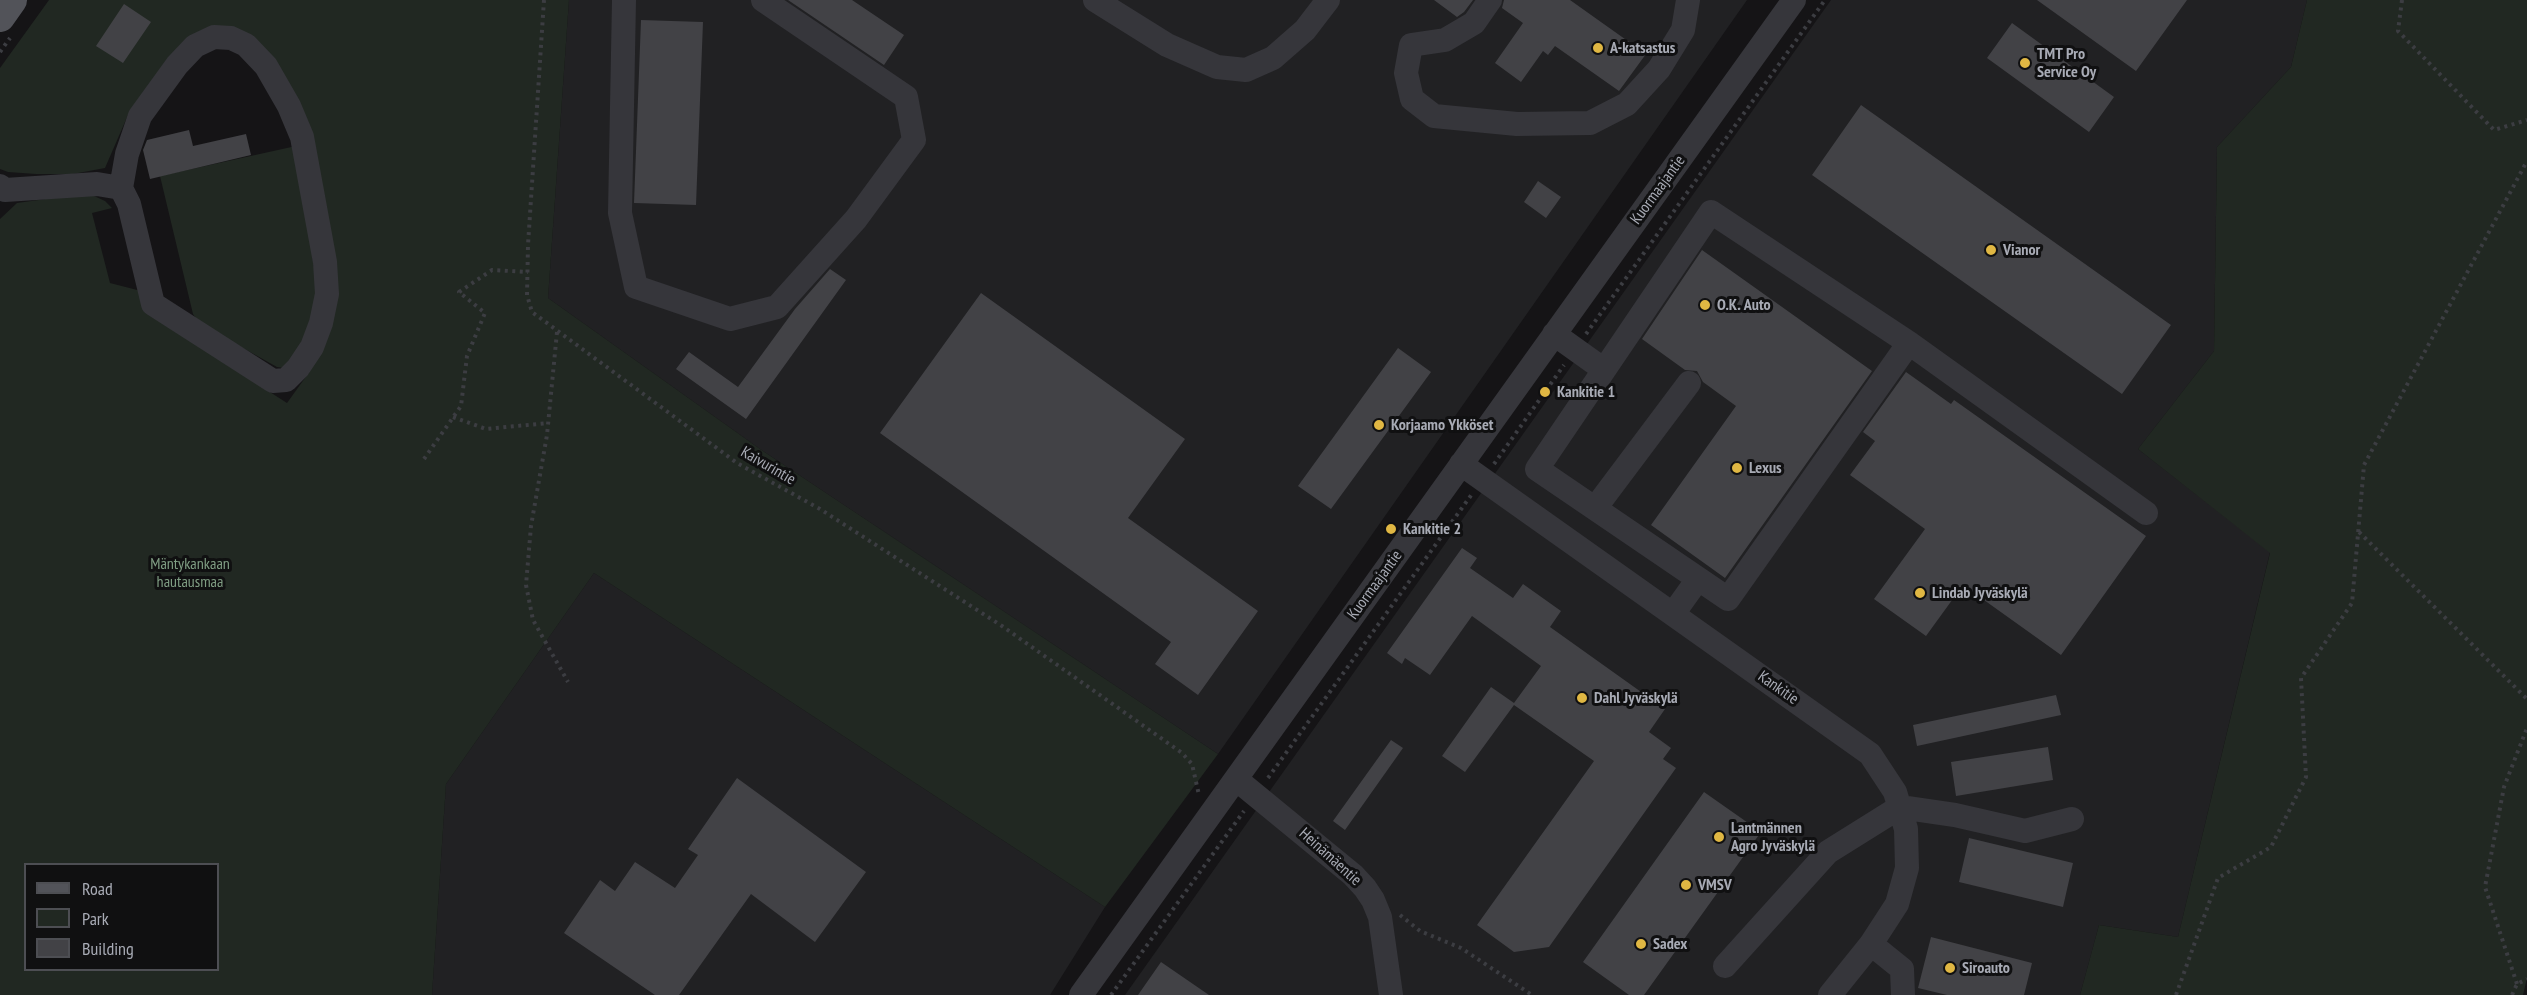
<!DOCTYPE html>
<html>
<head>
<meta charset="utf-8">
<style>
	body { margin:0 }
	#map { position:relative; width:2527px; height:995px; overflow:hidden; background:#151416; font-family:"PT Sans Narrow",sans-serif }
	canvas { display:block }
	.legend { position:absolute; left:24px; top:863px; width:195px; height:108px; box-sizing:border-box; background:#101011; border:2px solid #4d4e53; margin:0; padding:8px 10px; list-style:none; font-size:18px; color:#a8abb5 }
	.legend li { display:flex; align-items:center; gap:12px; height:30px }
	.legend b { width:30px; border:2px solid #4d4e53 }
</style>
</head>
<body>
<div id="map">
<canvas width="2527" height="995"></canvas>
<ul class="legend">
<li><b style="height:8px;background:#525359"></b>Road</li>
<li><b style="height:16px;background:#212822"></b>Park</li>
<li><b style="height:16px;background:#424246"></b>Building</li>
</ul>
</div>
<script>
const c = document.querySelector('canvas').getContext('2d');
c.lineJoin = 'round';
function fill(path, color) { c.fillStyle = color; c.fill(path, 'evenodd'); }
const poly = rows => new Path2D(rows.map(r => 'M' + r).join(''));
function trace(path, color, width, dash) { c.strokeStyle = color; c.lineWidth = width; c.lineCap = dash ? 'butt' : 'round'; c.setLineDash(dash || []); c.stroke(path); }
function drawText(font, color, halo, rows, align = 'center') {
  c.font = font + ' "PT Sans Narrow",sans-serif'; c.lineWidth = 6; c.setLineDash([]); c.textBaseline = 'middle'; c.strokeStyle = halo; c.fillStyle = color; for (const [text, x, y, turn = 0] of rows) {
    c.save(); c.translate(x, y); c.rotate((+turn || 0) * Math.PI / 180); c.textAlign = isNaN(turn) ? turn : align; if (halo) c.strokeText(text, 0, 0); c.fillText(text, 0, 0); c.restore();
  }
}
fill(poly([
	[569,0,1747,0,1218,754,760,449,548,298],
	[1831,0,2307,0,2291,67,2217,147,2214,351,2138,449,2270,552,2178,937,2099,925,2080,995,1125,995],
	[594,573,1105,907,1050,995,432,995,446,784]
]), '#212123');
fill(poly([
	[49,0,569,0,548,298,760,449,1218,754,1105,907,594,573,446,784,432,995,0,995,0,219,17,203,67,196,92,195,105,201,112,208,92,213,110,283,141,291,145,312,287,403,310,371,324,343,293,96,218,32,128,115,105,168,73,174,36,174,8,172,0,169,0,68],
	[26,864,218,864,218,970,26,970],
	[2307,0,2527,0,2527,978,2523,995,2080,995,2099,925,2178,937,2270,553,2138,449,2214,351,2217,147,2291,67],
	[296,146,318,294,306,339,284,368,277,367,200,324,193,314,160,176]
]), '#212822');
fill(poly([
	[788,0,852,0,904,35,884,65],
	[1434,0,1473,0,1464,12,1457,17],
	[1504,0,1570,0,1646,54,1619,91,1555,46,1548,55,1543,51,1521,82,1495,63,1523,23,1502,8],
	[2037,0,2187,0,2136,71],
	[124,4,151,22,123,63,96,46],
	[641,20,703,22,696,205,634,203],
	[2012,23,2114,97,2089,132,1987,58],
	[1861,105,2171,325,2122,394,1812,175],
	[189,130,193,146,246,134,251,155,150,179,143,150,147,140],
	[1538,181,1561,197,1546,218,1524,202],
	[1702,250,1872,371,1725,578,1651,525,1736,406,1703,382,1697,371,1685,370,1642,339],
	[830,269,846,280,746,419,676,369,689,352,738,387,795,309],
	[981,293,1185,439,1128,518,1258,611,1198,695,1155,664,1171,642,880,433],
	[1398,348,1431,372,1331,509,1298,486],
	[1906,372,1951,404,1954,400,2146,536,2061,655,1963,585,1926,636,1874,599,1925,529,1850,475,1875,441,1863,432],
	[1462,548,1477,558,1470,568,1513,598,1523,584,1561,611,1550,627,1665,709,1649,732,1671,748,1663,759,1676,768,1549,947,1514,952,1477,925,1594,761,1514,705,1465,772,1442,756,1491,687,1514,703,1541,666,1472,616,1430,675,1405,658,1402,664,1387,653],
	[2056,695,2061,715,1917,746,1913,725],
	[1391,740,1403,748,1345,830,1333,821],
	[2048,747,2053,780,1956,796,1951,762],
	[737,778,866,872,815,942,751,894,679,995,655,995,564,933,600,880,615,891,635,862,675,888,698,855,688,849],
	[1704,792,1761,832,1644,995,1629,995,1583,962],
	[1969,838,2073,863,2063,907,1959,882],
	[1931,937,2032,963,2024,995,1947,995,1918,988],
	[1161,962,1209,995,1138,995]
]), '#424246');
trace(poly([
	[544,0,528,245,527,295,532,312,737,463,820,509,1002,626,1182,753,1192,764,1199,795],
	[2402,0,2398,31,2494,130,2527,120],
	[0,52,10,38],
	[557,332,547,435,531,526,526,585,533,620,568,682],
	[1586,334,1825,0],
	[453,417,486,429,548,423],
	[424,459,461,406,467,356,485,313,459,292,492,270,528,272],
	[1494,464,1564,365],
	[2359,532,2527,699],
	[1268,778,1472,494],
	[1400,915,1420,931,1461,948,1532,995],
	[2517,984,2485,887,2504,787,2527,728],
	[1111,995,1244,811],
	[2176,995,2218,878,2271,847,2306,777,2301,678,2352,603,2364,465,2527,161],
	[2512,995,2517,984,2527,979]
]), '#3c3d42', 4, [3, 4.5]);
trace(poly([
	[624,0,620,213,636,287,730,319,777,307,856,219,914,140,906,97,763,0],
	[1095,0,1167,45,1217,67,1246,70,1273,58,1305,30,1328,0],
	[1490,0,1474,23,1445,40,1411,45,1406,73,1412,99,1434,116,1517,124,1590,123,1627,104,1659,69,1683,30,1688,0],
	[0,186,5,190,97,184,121,188,129,204,153,304,273,381,286,380,298,368,312,347,321,323,327,294,325,262,302,137,289,106,266,66,246,45,231,38,214,37,195,46,177,65,140,116,127,154,121,188],
	[1711,212,1909,343,1728,599,1537,469,1711,212],
	[1554,334,1603,369],
	[1909,343,2146,513],
	[1461,464,1870,754,1895,792,1906,829,1907,868,1897,904,1871,944,1830,995],
	[1596,507,1689,383],
	[1673,614,1698,579],
	[1236,779,1353,875,1365,888,1373,900,1380,917,1391,995],
	[1871,944,1902,969,1903,995],
	[1725,966,1828,852,1900,807,1955,815,2025,831,2072,819],
	[1081,995,1794,0]
]), '#36363b', 24);
trace(poly([
	[0,17,12,0]
]), '#525359', 30);
for (const [x, y, r, color] of [
	[1598,48,6,"#e0b743"],
	[2025,63,6,"#e0b743"],
	[1991,250,6,"#e0b743"],
	[1705,305,6,"#e0b743"],
	[1545,392,6,"#e0b743"],
	[1379,425,6,"#e0b743"],
	[1737,468,6,"#e0b743"],
	[1391,529,6,"#e0b743"],
	[1920,593,6,"#e0b743"],
	[1582,698,6,"#e0b743"],
	[1719,837,6,"#e0b743"],
	[1686,885,6,"#e0b743"],
	[1641,944,6,"#e0b743"],
	[1950,968,6,"#e0b743"]
]) { const dot = new Path2D(); dot.arc(x, y, r, 0, 2 * Math.PI); c.fillStyle = color; c.fill(dot); trace(dot, '#101011', 2); }
drawText('bold 16px', '#a8abb5', '#101011', [
	["A-katsastus",1610,48],
	["TMT Pro",2037,54],
	["Service Oy",2037,72],
	["Vianor",2003,250],
	["O.K. Auto",1717,305],
	["Kankitie 1",1557,392],
	["Korjaamo Ykköset",1391,425],
	["Lexus",1749,468],
	["Kankitie 2",1403,529],
	["Lindab Jyväskylä",1932,593],
	["Dahl Jyväskylä",1594,698],
	["Lantmännen",1731,828],
	["Agro Jyväskylä",1731,846],
	["VMSV",1698,885],
	["Sadex",1653,944],
	["Siroauto",1962,968]
], 'left');
drawText('16px', '#a8abb5', '#101011', [
	["Kuormaajantie",1658,190,-54],
	["Kaivurintie",768,466,30],
	["Kuormaajantie",1375,585,-54],
	["Kankitie",1778,688,35],
	["Heinämäentie",1330,857,42]
]);
drawText('16px', '#809e84', '#101011', [
	["Mäntykankaan",190,564],
	["hautausmaa",190,582]
]);
</script>
</body>
</html>
